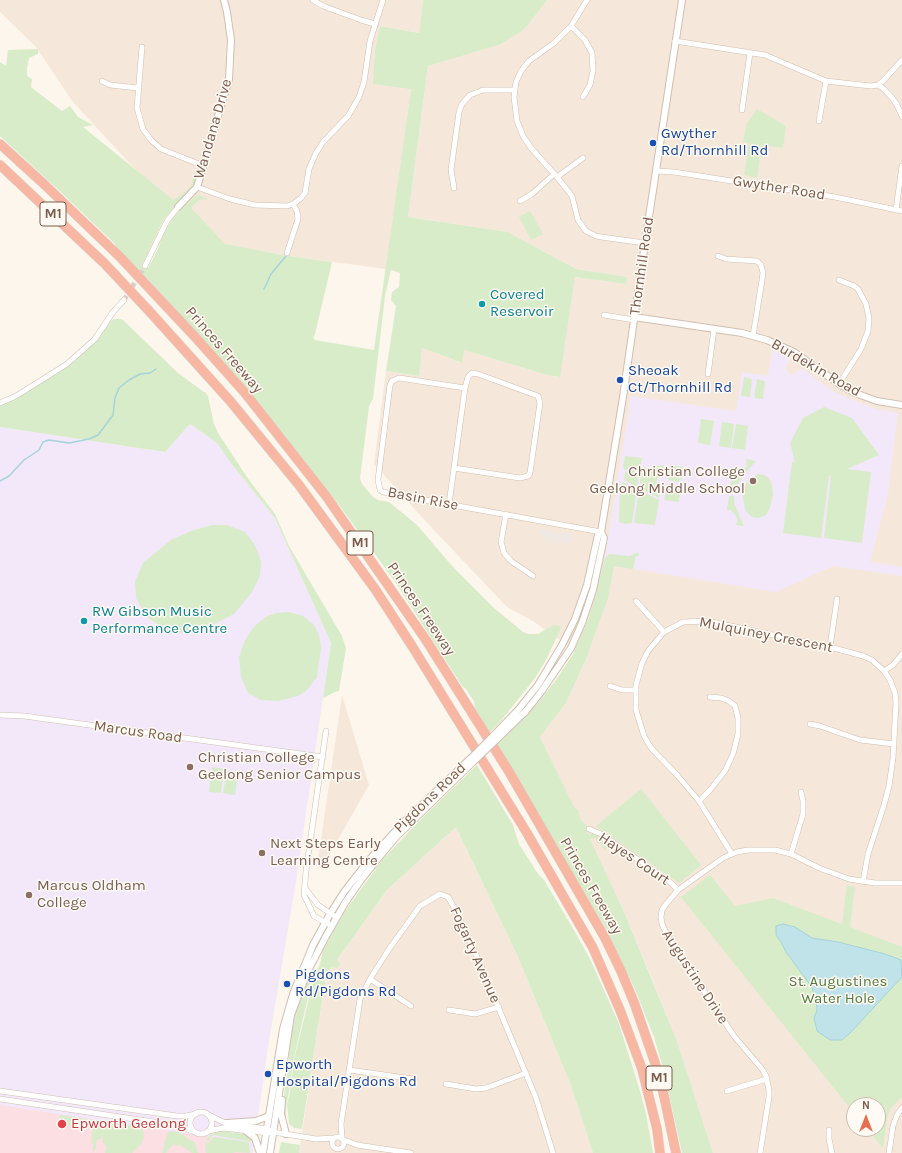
<!DOCTYPE html>
<html>
<head>
<meta charset="utf-8">
<style>
	body { margin:0 }
	#map { position:relative; width:902px; height:1153px; overflow:hidden; background:#fdf6ec; font-family:Karla,sans-serif }
	canvas { display:block }
	.north { position:absolute; left:846px; top:1097px; width:40px; height:40px; box-sizing:border-box; background:#fffaf3; border:1px solid #cabbb1; border-radius:50%; rotate:0deg; font-size:11px; font-weight:700; line-height:16px; text-align:center; color:#7a5c4d }
	.north::after { content:''; display:block; margin:auto; width:14px; height:18px; background:#e76f51; clip-path:polygon(50% 0,100% 100%,50% 72%,0 100%) }
</style>
</head>
<body>
<div id="map">
<canvas width="902" height="1153"></canvas>
<div class="north">N</div>
</div>
<script>
const c = document.querySelector('canvas').getContext('2d');
c.lineJoin = 'round';
function fill(path, color) { c.fillStyle = color; c.fill(path, 'evenodd'); }
const poly = rows => new Path2D(rows.map(r => 'M' + r).join(''));
function trace(path, color, width, dash) { c.strokeStyle = color; c.lineWidth = width; c.lineCap = dash ? 'butt' : 'round'; c.setLineDash(dash || []); c.stroke(path); }
function drawText(font, color, halo, rows, align = 'center') {
  c.font = font + ' Karla,sans-serif'; c.lineWidth = 3; c.setLineDash([]); c.textBaseline = 'middle'; c.strokeStyle = halo; c.fillStyle = color; for (const [text, x, y, turn = 0] of rows) {
    c.save(); c.translate(x, y); c.rotate((+turn || 0) * Math.PI / 180); c.textAlign = isNaN(turn) ? turn : align; if (halo) c.strokeText(text, 0, 0); c.fillText(text, 0, 0); c.restore();
  }
}
fill(poly([
	[0,0,423,0,419,33,381,26,375,49,374,59,411,89,386,269,289,256,218,243,156,192,73,102,36,47,0,12],
	[547,0,902,0,902,1153,713,1153,677,1041,651,976,625,914,540,737,566,703,586,659,533,621,507,607,430,526,374,464,386,371,418,376,422,348,461,363,464,350,547,375,559,377,575,277,626,284,626,277,576,269,508,232,408,217,428,66,499,45,522,31,528,25],
	[854,1105,878,1105,878,1129,854,1129],
	[342,695,369,785,322,868,317,867],
	[456,827,518,957,570,1083,593,1153,299,1153,326,976,387,890]
]), '#f5e8da');
fill(poly([
	[536,528,556,533,558,532,569,533,571,536,569,544,545,540]
]), '#efe9e4');
fill(poly([
	[772,350,790,359,785,370,793,375,799,370,803,369,833,391,850,399,877,409,898,413,888,494,870,562,902,567,902,576,833,566,776,592,633,569,635,562,605,557,631,396,736,411,742,372,768,376],
	[190,424,217,443,230,462,275,518,331,643,296,882,268,1047,253,1153,0,1153,0,427,165,452]
]), '#f3e8fa');
fill(poly([
	[0,1105,249,1143,250,1153,0,1153]
]), '#fbdfe3');
fill(poly([
	[423,0,547,0,528,25,522,31,499,45,428,66,408,217,508,232,576,269,627,277,626,284,575,277,560,377,547,375,464,350,462,363,422,348,419,376,386,371,396,306,391,300,392,292,399,287,400,273,391,270,385,296,373,399,369,406,368,415,360,478,362,484,373,497,378,500,389,502,417,525,453,567,495,609,523,632,528,634,538,634,553,625,560,626,561,628,546,660,535,678,500,722,489,733,475,708,474,701,465,688,462,686,396,583,339,505,257,401,147,278,146,278,114,246,116,245,66,197,0,136,0,62,6,66,8,50,38,49,38,54,29,58,27,68,27,76,32,79,31,87,62,111,70,106,78,117,93,125,83,127,172,199,174,200,190,188,196,168,197,176,192,189,182,199,164,219,142,265,148,268,156,253,165,231,175,215,195,197,199,195,208,199,199,200,191,208,225,244,289,256,332,262,315,334,313,338,315,340,374,350,411,89,373,84,375,49,380,26,419,33],
	[757,109,786,126,783,148,762,145,757,178,744,175,749,143,743,142,746,125],
	[530,211,543,234,531,240,519,217],
	[115,319,121,319,124,321,178,373,204,392,205,392,208,396,214,424,218,433,249,480,275,514,289,546,342,636,346,648,339,691,335,692,323,698,331,643,275,518,230,462,217,443,190,424,165,452,0,427,0,404,46,380,104,330,112,320],
	[744,377,752,379,750,397,741,396],
	[757,379,765,381,763,399,754,398],
	[824,407,852,418,879,455,847,469,871,472,862,543,824,538,831,475,829,476,821,538,783,533,792,462,795,462,790,443,803,418],
	[701,419,714,421,710,445,698,443],
	[722,422,734,424,731,448,719,446],
	[736,424,748,426,745,450,732,448],
	[625,456,642,458,640,467,625,470,623,466],
	[746,459,756,461,743,476,735,488,730,487,733,471,744,471,744,469,747,466],
	[664,465,663,473,659,475,657,481,657,487,660,490,659,498,639,488,642,469],
	[670,465,684,467,683,477,678,482,668,480],
	[640,469,637,487,624,480,625,472],
	[759,474,764,475,769,478,772,485,773,495,770,507,767,514,764,516,758,518,752,517,748,514,745,509,743,498,745,487,748,480,752,477],
	[623,482,637,489,632,523,625,524,619,522,620,486],
	[667,485,677,486,680,492,679,502,664,500],
	[639,490,659,500,655,525,634,523],
	[729,496,734,496,734,503,744,526,735,525,738,521,736,516,731,510,727,510],
	[212,525,227,525,245,532,255,545,261,561,260,576,252,592,234,614,208,627,190,634,168,631,147,617,136,598,135,582,143,563,171,540,191,531],
	[638,552,639,556,636,556,633,569,614,566,608,598,586,659,566,703,540,737,574,807,578,810,581,820,588,827,587,831,589,835,592,833,597,834,600,839,608,845,605,850,600,843,598,844,595,838,590,839,625,914,677,1041,713,1153,682,1153,663,1068,654,1037,634,987,606,929,496,746,530,711,541,699,556,680,573,654,589,618,605,559,608,555,611,554,630,556],
	[289,612,303,616,314,625,319,635,321,648,317,677,307,690,298,696,279,701,261,700,248,693,241,677,239,657,244,642,252,629,265,617,276,613],
	[477,765,513,825,519,844,538,874,544,880,574,930,590,959,604,990,619,1024,640,1091,646,1114,653,1153,593,1153,570,1083,518,957,456,827,387,890,337,960,340,963,337,968,332,967,326,976,302,1129,294,1128,289,1124,287,1105,290,1092,294,1059,315,974,320,964,323,950,345,911,383,859,426,814],
	[212,767,224,769,221,793,209,792],
	[227,770,238,772,235,795,223,793],
	[641,789,701,865,679,883,596,826],
	[710,875,735,906,773,898,842,924,847,885,855,887,850,927,902,947,902,1097,890,1109,887,1119,883,1148,867,1129,878,1129,878,1105,854,1105,854,1113,681,897],
	[315,968,293,1061,290,1087,286,1107,286,1121,285,1121,283,1102,289,1061,290,1035,297,1006,305,985,310,974],
	[60,1115,75,1117,71,1135,72,1126,59,1124,57,1129],
	[80,1118,142,1127,144,1137,141,1144,132,1153,105,1153,105,1151,107,1147,105,1144,102,1142,103,1135,102,1135,101,1139,98,1139,96,1142,96,1148,92,1153,94,1144,91,1143,93,1126,80,1124,79,1123],
	[170,1131,178,1132,185,1136,189,1140,194,1141,198,1153,192,1153,180,1145,176,1146,173,1144,166,1153,162,1153,167,1134],
	[221,1131,245,1134,251,1137,254,1142,213,1135,208,1141,206,1140,211,1134],
	[214,1137,249,1142,250,1153,235,1152,233,1153,206,1153,205,1143,209,1143],
	[281,1142,300,1145,299,1153,279,1153]
]), '#d8ecc9');
const water = poly([
	[783,924,795,927,812,938,838,942,885,954,901,960,902,977,852,1031,842,1040,830,1040,817,1031,814,1018,817,1010,816,998,811,986,786,952,781,942,776,935,776,926,783,924]
]);
fill(water, '#bfe3e8');
trace(water, '#a5d3da', 1);
trace(poly([
	[264,289,271,274,286,256],
	[0,481,9,476,24,460,39,450,43,442,49,440,69,443,89,439,98,435,113,415,115,398,119,388,129,380,140,374,150,373,156,369]
]), '#a5d3da', 1.5);
trace(poly([
	[124,300,145,266]
]), '#dcd0c4', 5, [5, 2.5]);
const minor = poly([
	[313,0,323,6,361,20,375,24],
	[587,0,571,26,554,43,529,61,521,71,516,82,514,97,517,121,523,136,531,148,557,177,572,196,578,220,586,231,596,236,601,237,645,243],
	[571,26,585,40,592,53,593,71,590,85,583,97],
	[675,41,765,55,826,81,871,86,878,85,883,81,902,60],
	[142,47,137,108,143,129,151,140,161,149,204,166],
	[102,81,110,85,138,88],
	[878,85,884,89,893,99,897,105,902,116],
	[742,110,750,53],
	[819,121,826,81],
	[656,171,674,172,835,197,902,211],
	[557,177,583,158],
	[197,187,230,199,255,205,287,206,293,204,301,198,305,193,309,169,316,153,323,142,348,116,359,97,364,82,370,41,383,0],
	[454,188,451,170,459,112,462,104,470,95,483,90,515,90],
	[520,201,532,194,554,174],
	[896,210,902,166],
	[287,253,298,219,297,211,293,204],
	[718,256,726,259,757,261,761,265,763,273,762,280,753,336],
	[145,266,167,221,178,207],
	[604,315,634,320],
	[708,374,714,329],
	[839,384,861,349,868,331,869,318,866,304,858,289,854,286,839,280],
	[465,388,399,378,392,381,390,385,378,480,380,490,383,492,414,498,601,532],
	[0,403,16,396,67,364,95,339,113,312,124,300],
	[449,504,465,388,468,377,472,373,478,374,538,396,540,403,530,473,528,476,520,478,454,468],
	[506,514,501,542,504,553,511,561,533,576],
	[636,601,664,632],
	[830,647,837,599],
	[884,671,893,665,902,654],
	[610,686,622,690,636,690],
	[0,715,24,716,323,757],
	[810,724,820,726,860,740,894,744],
	[326,731,306,871,304,895,314,916,332,926],
	[699,801,710,790,725,771,733,754,738,734,738,718,735,706,729,701,721,698,710,697],
	[589,829,601,834,627,852,669,881,678,890],
	[732,854,699,801,677,775,651,748,644,736,636,710,636,685,642,663,648,651,664,632,683,622,707,621,830,647,863,656,872,660,884,671,890,680,895,693,896,703,893,758,889,786,884,805,868,854,863,882],
	[791,854,803,814,803,801,801,792],
	[305,888,318,905,336,917],
	[370,979,411,1006],
	[449,1010,475,1014,499,1007],
	[349,1070,413,1079],
	[446,1084,476,1089,486,1088,526,1073],
	[0,1091,177,1116,186,1116,196,1114],
	[727,1091,767,1079],
	[0,1099,174,1125,193,1131],
	'190 1123a11 11 0 1 1 22 0a11 11 0 1 1-22 0Z',
	[207,1114,225,1123,267,1129,273,1132,316,1139,334,1138],
	[829,1130,829,1139,832,1153],
	[208,1131,223,1128,268,1133],
	'332 1143a6 6 0 1 1 12 0a6 6 0 1 1-12 0Z',
	[342,1138,341,1124,360,999,370,979,389,949,420,906,440,894,448,897,455,909,479,961,536,1098,553,1153],
	[342,1139,357,1145,411,1153],
	[760,1153,769,1097,769,1090,766,1076,762,1069,734,1036,668,937,662,924,661,917,662,910,666,904,678,890,723,858,737,852,748,850,775,850,791,854,819,868,849,879,875,883,902,883],
	[889,1153,893,1126,897,1115,902,1108]
]);
const tertiary = poly([
	[178,207,197,187,229,79,231,40,227,12,224,0],
	[634,317,742,333,767,340,794,352,839,384,855,393,877,401,902,405],
	[493,736,518,710,538,685,562,645,575,619,587,585,598,535,601,532,623,397,645,243,682,0],
	[496,740,526,711,541,692,571,648,582,623,593,590,604,538,601,532],
	[282,1100,281,1114,286,1134],
	[227,1123,256,1121,269,1116],
	[246,1131,255,1138,260,1153],
	[263,1153,283,1029,293,994,313,945,330,914,344,892,369,860,401,825,471,758],
	[270,1153,291,1015,306,975,325,938,345,903,361,880,380,856,397,836,473,762]
]);
const motorway = poly([
	[0,144,46,186,121,258,196,338,245,393,326,496,426,640,508,770,605,938,621,971,635,1005,655,1063,664,1096,676,1153],
	[0,165,105,264,150,312,231,402,299,485,375,589,412,646,527,833,593,948,620,1010,642,1069,657,1129,660,1153]
]);
trace(minor, '#d1beb0', 6);
trace(tertiary, '#d1beb0', 8);
trace(motorway, '#dad1cd', 10);
trace(minor, '#fff', 5);
trace(tertiary, '#fff', 6);
trace(motorway, '#f7b7a3', 9);
const tertiaryBridge = poly([
	[471,758,493,736],
	[473,762,496,740]
]);
trace(tertiaryBridge, '#d1beb0', 8, []);
trace(tertiaryBridge, '#fff', 6);
for (const [x, y, r, color] of [
	[653,143,4,"#1a4fb4"],
	[482,304,4,"#0f9aa8"],
	[620,380,4,"#1a4fb4"],
	[753,481,4,"#8d6e63"],
	[84,621,4,"#0f9aa8"],
	[190,767,4,"#8d6e63"],
	[262,853,4,"#8d6e63"],
	[29,895,4,"#8d6e63"],
	[287,984,4,"#1a4fb4"],
	[268,1074,4,"#1a4fb4"],
	[62,1124,5,"#e0444e"]
]) { const dot = new Path2D(); dot.arc(x, y, r, 0, 2 * Math.PI); c.fillStyle = color; c.fill(dot); trace(dot, '#fffaf3', 1.5); }
for (const [x, y, w] of [
	[53,214,26],
	[360,543,26],
	[659,1078,26]
]) { const box = new Path2D(); box.roundRect(x - w / 2, y - 12, w, 24, 3); c.fillStyle = '#fffaf3'; c.fill(box); trace(box, '#7a5c4d', 1); }
drawText('bold 14px', '#7a5c4d', null, [
	["M1",53,214],
	["M1",360,543],
	["M1",659,1078]
]);
drawText('15px', '#7a5c4d', '#fffaf3', [
	["Wandana Drive",213,129,-74],
	["Gwyther Road",779,188,9],
	["Thornhill Road",642,266,-82],
	["Princes Freeway",224,350,49],
	["Burdekin Road",816,368,30],
	["Basin Rise",423,499,11],
	["Princes Freeway",421,609,56],
	["Mulquiney Crescent",766,635,11],
	["Marcus Road",138,732,8],
	["Pigdons Road",430,798,-44],
	["Hayes Court",634,859,34],
	["Princes Freeway",591,886,60],
	["Fogarty Avenue",475,955,66],
	["Augustine Drive",695,977,57]
]);
drawText('15px', '#164399', '#fffaf3', [
	["Gwyther",661,134],
	["Rd/Thornhill Rd",661,151],
	["Sheoak",628,371],
	["Ct/Thornhill Rd",628,388],
	["Pigdons",295,975],
	["Rd/Pigdons Rd",295,992],
	["Epworth",276,1065],
	["Hospital/Pigdons Rd",276,1082]
], 'left');
drawText('15px', '#0d838f', '#fffaf3', [
	["Covered",490,295],
	["Reservoir",490,312],
	["RW Gibson Music",92,612],
	["Performance Centre",92,629]
], 'left');
drawText('15px', '#785e54', '#fffaf3', [
	["Christian College",745,472,"right"],
	["Geelong Middle School",745,489,"right"],
	["Christian College",198,758],
	["Geelong Senior Campus",198,775],
	["Next Steps Early",270,844],
	["Learning Centre",270,861],
	["Marcus Oldham",37,886],
	["College",37,903]
], 'left');
drawText('15px', '#537a41', '#fffaf3', [
	["St. Augustines",838,982],
	["Water Hole",838,999]
]);
drawText('15px', '#be3a42', '#fffaf3', [
	["Epworth Geelong",71,1124]
], 'left');
</script>
</body>
</html>
